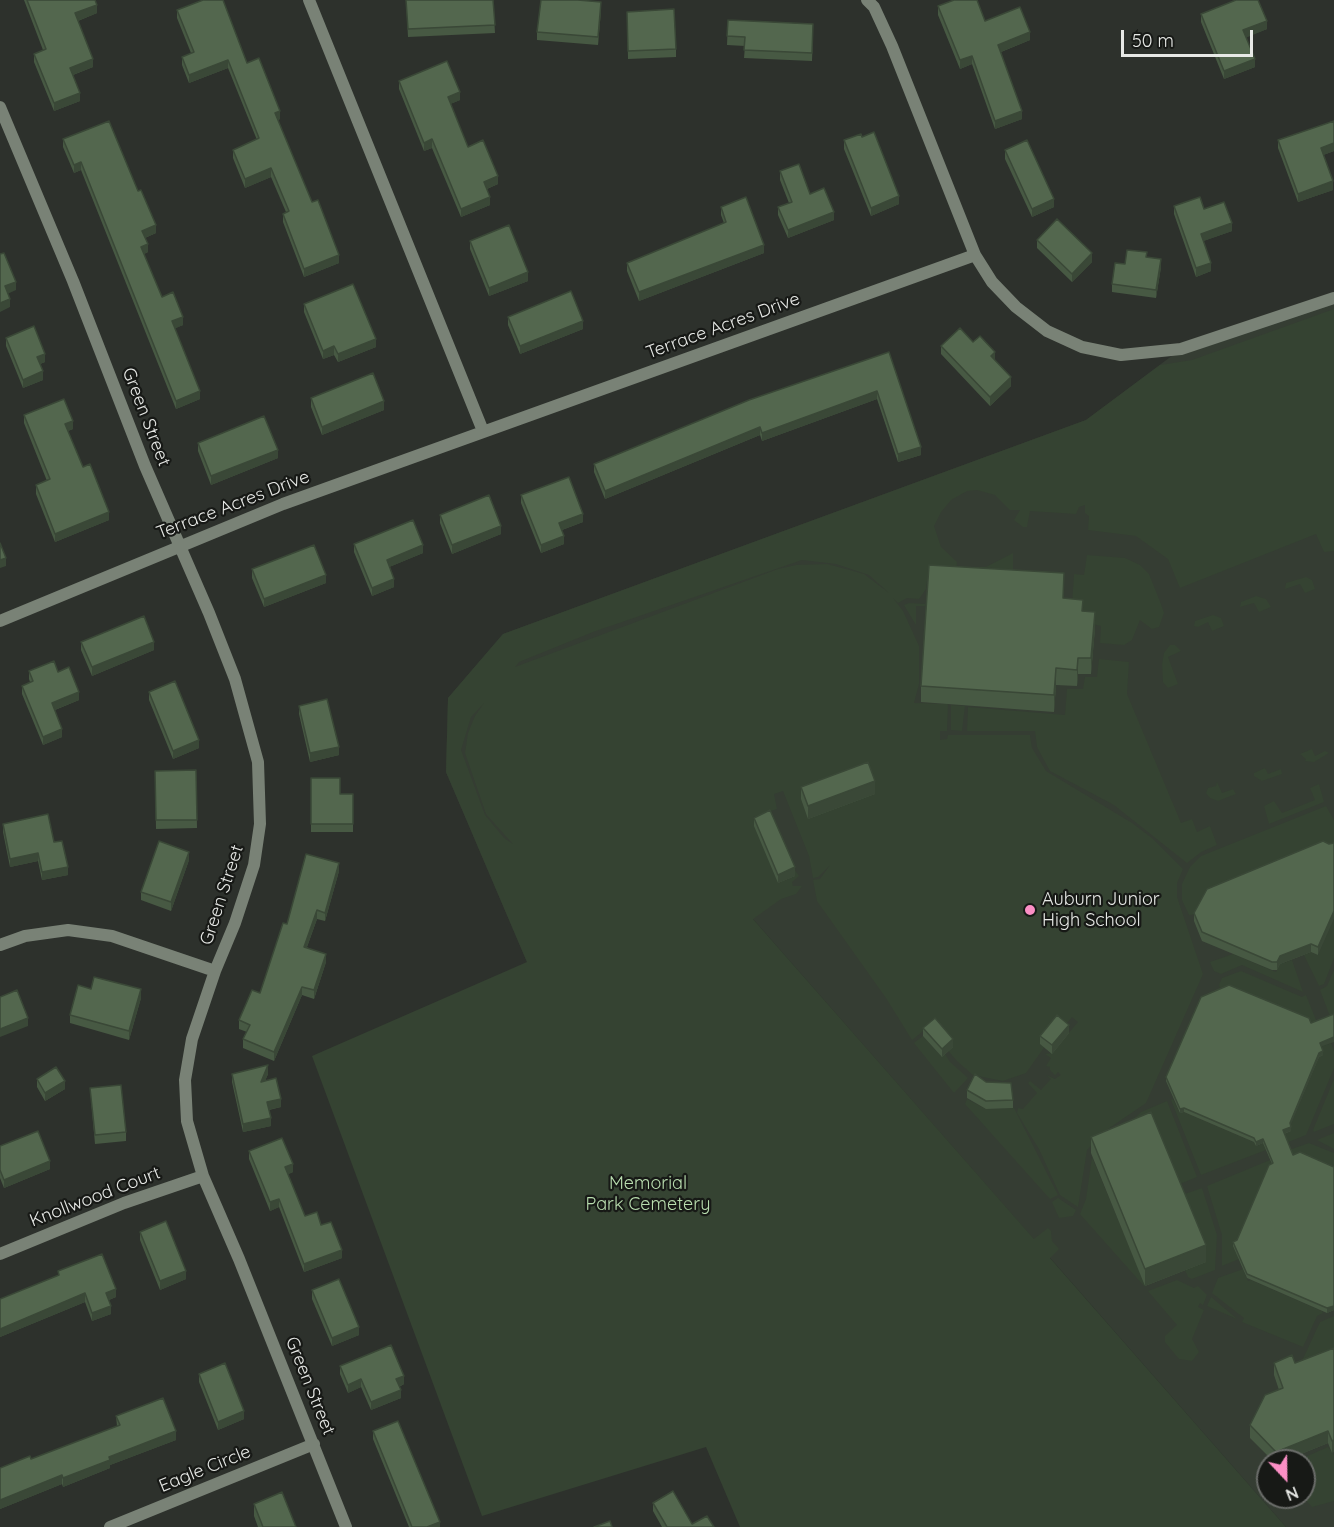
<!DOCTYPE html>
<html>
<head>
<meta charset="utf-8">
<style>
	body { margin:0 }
	#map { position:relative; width:1334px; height:1527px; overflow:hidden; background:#2d312c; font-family:Quicksand,sans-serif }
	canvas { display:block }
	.north { position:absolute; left:1256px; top:1449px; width:60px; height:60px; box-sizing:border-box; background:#171916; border:2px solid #6a6c69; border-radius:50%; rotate:158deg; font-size:16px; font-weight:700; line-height:24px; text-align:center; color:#e7e9e6 }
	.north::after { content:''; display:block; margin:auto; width:21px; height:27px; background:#fb8fc5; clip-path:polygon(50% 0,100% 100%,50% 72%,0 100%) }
	.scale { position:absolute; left:1121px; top:30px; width:132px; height:27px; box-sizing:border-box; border:3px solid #e7e9e6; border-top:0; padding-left:8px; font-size:18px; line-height:21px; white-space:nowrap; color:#e7e9e6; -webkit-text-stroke:4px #171916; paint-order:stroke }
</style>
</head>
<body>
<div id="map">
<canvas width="1334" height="1527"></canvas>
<div class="north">N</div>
<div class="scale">50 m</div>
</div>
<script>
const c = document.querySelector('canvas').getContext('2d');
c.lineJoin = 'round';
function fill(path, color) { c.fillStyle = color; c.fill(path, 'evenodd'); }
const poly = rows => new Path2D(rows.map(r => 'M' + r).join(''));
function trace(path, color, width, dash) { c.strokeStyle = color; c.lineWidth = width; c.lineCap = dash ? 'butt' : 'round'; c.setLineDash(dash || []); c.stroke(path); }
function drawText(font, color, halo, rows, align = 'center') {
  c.font = font + ' Quicksand,sans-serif'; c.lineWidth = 4.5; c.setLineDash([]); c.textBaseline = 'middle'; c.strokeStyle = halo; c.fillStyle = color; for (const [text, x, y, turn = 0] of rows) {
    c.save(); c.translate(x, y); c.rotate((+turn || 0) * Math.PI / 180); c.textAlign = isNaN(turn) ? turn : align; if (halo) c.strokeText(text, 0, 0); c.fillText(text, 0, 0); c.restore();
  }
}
fill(poly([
	[1334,299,1334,1527,1286,1527,753,919,527,962,446,772,448,698,503,634,1086,420,1181,349],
	[1268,1461,1304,1461,1304,1497,1268,1497]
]), '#353d33');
fill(poly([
	[1334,309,1334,551,1324,552,1316,534,1180,588,1168,559,1136,536,1088,530,1089,516,1085,513,1085,505,1079,507,1076,514,1030,511,1027,527,1023,527,1014,520,1020,510,1010,510,995,495,977,490,967,491,951,500,941,512,934,526,941,547,957,562,956,578,927,581,926,589,919,599,907,598,898,603,893,598,903,611,919,646,919,684,914,703,948,704,947,731,940,731,940,740,947,739,948,735,1030,735,1032,748,1046,771,1132,823,1153,839,1183,869,1177,883,1177,897,1203,974,1146,1103,1105,1131,1087,1150,1078,1207,1060,1195,1039,1149,1017,1113,1018,1108,1023,1109,1037,1093,1028,1083,1030,1081,1041,1090,1051,1079,1046,1075,1055,1079,1061,1075,1058,1072,1055,1075,1050,1070,1050,1067,1046,1066,1051,1058,1045,1054,1052,1053,1078,1022,1072,1017,1066,1024,1062,1022,1026,1073,1003,1081,973,1075,957,1061,928,1027,912,1040,886,998,817,901,813,880,820,879,830,865,818,877,813,878,809,856,783,791,774,794,777,809,753,817,778,883,794,876,794,869,799,876,792,882,793,886,802,886,796,894,781,899,753,919,1034,1239,1048,1228,1051,1231,1052,1241,1059,1249,1050,1258,1286,1527,740,1527,706,1447,482,1516,312,1056,527,962,446,772,448,698,503,634,1086,420,1160,365,1192,360],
	[802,560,836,564,869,575,889,593,864,574,846,569,827,564,796,565,778,569,515,667,519,662,593,632],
	[484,703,475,716,468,733,465,753,486,814,513,844,504,838,485,815,461,750,471,717],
	[1013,553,1013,570,1034,572,971,575,972,567,986,567],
	[1087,555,1125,558,1140,565,1149,574,1161,604,1164,613,1159,627,1152,629,1140,620,1132,640,1124,645,1100,643,1101,626,1088,623,1072,605,1074,574,1084,575],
	[1306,577,1312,580,1315,589,1305,593,1300,584,1285,589,1286,583],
	[1256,596,1266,599,1271,607,1259,612,1254,603,1240,607,1241,602],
	[909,603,925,604,925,606,916,606,916,625,904,605],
	[1213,615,1221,618,1224,626,1212,631,1208,622,1198,627,1194,626,1195,621],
	[1170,645,1175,645,1181,651,1168,657,1178,684,1168,688,1163,682,1162,664,1164,653],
	[1099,659,1129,662,1127,694,1181,823,1192,819,1197,832,1210,826,1217,845,1201,852,1187,863,1114,805,1050,771,1037,747,1035,731,967,731,968,707,1065,715,1067,689,1083,689,1085,677,1097,677],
	[951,705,965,706,962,731,951,730],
	[1312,749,1315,756,1325,751,1329,753,1314,762,1305,761,1306,759,1300,754],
	[1265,768,1268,774,1281,769,1282,774,1262,781,1254,776,1254,773],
	[1217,782,1222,793,1233,789,1236,794,1218,801,1210,798,1206,793,1208,788,1216,786],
	[1319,784,1324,802,1269,824,1264,806,1274,801,1282,813,1315,800,1310,788],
	[1326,806,1334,820,1334,848,1198,914,1189,915,1182,900,1182,884,1190,867,1201,856],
	[1334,919,1334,958,1324,984,1319,986,1304,955,1311,952,1318,955],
	[1233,954,1276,972,1280,964,1292,960,1303,992,1242,965,1221,974,1214,971,1210,962],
	[1334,970,1334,1018,1331,1019,1320,990,1327,986],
	[1241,971,1302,997,1306,995,1318,1025,1311,1027,1222,992,1219,985,1222,978],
	[923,1036,941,1056,945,1054,950,1062,968,1078,954,1093,914,1043],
	[1331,1043,1334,1051,1334,1068,1306,1135,1286,1143,1283,1134,1290,1127,1319,1057,1323,1055,1320,1047],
	[1334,1079,1334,1124,1314,1132,1313,1130],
	[967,1099,986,1109,1014,1108,1058,1195,1050,1199,965,1104],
	[1173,1099,1180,1113,1184,1112,1254,1142,1256,1146,1264,1143,1266,1150,1201,1175,1171,1100],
	[1167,1101,1197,1177,1175,1186,1126,1127,1141,1112],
	[1334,1133,1334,1149,1317,1140],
	[1309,1143,1334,1153,1334,1172,1293,1159,1289,1150],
	[1092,1157,1145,1284,1144,1286,1080,1214,1086,1199],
	[1270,1160,1273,1167,1266,1170,1267,1174,1237,1244,1234,1246,1239,1259,1222,1266,1222,1235,1207,1186],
	[1202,1188,1217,1235,1215,1270,1192,1279,1188,1277,1185,1270,1205,1261,1179,1196],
	[1058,1198,1076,1210,1073,1216,1059,1218,1052,1202],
	[1243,1269,1248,1281,1251,1280,1322,1311,1323,1313,1317,1316,1303,1347,1242,1322,1244,1318,1212,1293,1218,1278],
	[1177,1280,1194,1288,1198,1286,1207,1295,1203,1305,1200,1303,1198,1307,1204,1310,1192,1339,1199,1352,1192,1361,1179,1359,1165,1342,1165,1336,1177,1325,1148,1291],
	[1211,1297,1237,1319,1207,1306],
	[1334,1316,1334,1360,1302,1361,1320,1322],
	[1328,1447,1334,1455,1334,1501,1312,1507,1303,1497,1304,1461,1296,1461]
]), '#354332');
trace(poly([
	[309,0,483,431],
	[867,0,874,7,892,46,975,255,992,282,1016,307,1047,331,1082,347,1121,355,1181,349,1334,298],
	[0,107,73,281,145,466,209,613,235,679,258,762,260,824,254,865,235,923,215,971,192,1039,185,1080,187,1121,203,1176,239,1259,346,1527],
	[0,621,283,504,975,255],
	[0,945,25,936,68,930,112,936,215,971],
	[0,1254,124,1203,203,1176],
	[110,1527,314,1444]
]), '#798276', 12);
fill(poly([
	[24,0,95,0,97,13,78,21,93,67,73,75,80,101,54,111,34,62,34,54,43,50],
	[406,0,493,0,495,33,408,37],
	[938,6,985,21,1030,40,1001,52,1022,119,995,129,972,64,960,69,938,15],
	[177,10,247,63,280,119,278,120,312,202,339,263,304,277,283,222,283,214,286,212,271,177,245,188,233,158,233,150,257,140,228,68,189,83,182,65,182,57,191,53,177,18],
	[601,10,598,45,537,40,537,32],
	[627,12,676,49,676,57,628,59],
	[1201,14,1267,29,1246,37,1255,67,1224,79,1201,22],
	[728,20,813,32,812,61,744,58,745,46,727,45],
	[399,81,460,100,450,104,468,147,498,184,487,189,490,205,461,217,432,148,424,151,399,89],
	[862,137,899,204,871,216,844,149,844,140],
	[63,139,138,191,156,233,145,238,148,252,144,254,162,297,183,325,175,328,200,399,176,409,81,170,74,173,63,147],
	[1278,140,1334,151,1323,155,1333,190,1298,202,1278,148],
	[1005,150,1054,207,1032,217,1005,159],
	[780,171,810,194,834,220,788,238,778,215,778,207,789,203,780,180],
	[1174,206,1204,209,1232,231,1203,241,1211,271,1196,277,1174,214],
	[721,207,764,253,639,301,627,271,627,263,724,223,721,215],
	[1037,240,1092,262,1072,282,1037,248],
	[470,241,528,281,489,296,470,249],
	[1147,257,1161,267,1156,298,1112,292,1112,284,1125,264],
	[304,304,376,347,338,362,334,355,323,359,304,312],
	[508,317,583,329,520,354,508,325],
	[6,338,45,362,40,364,43,380,23,388,6,346],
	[973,342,995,361,1011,386,990,406,941,354,941,346],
	[889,352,921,455,898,462,877,399,762,441,760,435,605,499,594,472,594,464],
	[311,398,384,410,322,435,311,407],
	[24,415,73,429,68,431,83,467,109,520,55,542,36,494,36,485,47,481,24,423],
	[198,443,278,458,211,485,198,451],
	[521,495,583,522,562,530,564,544,541,553,521,503],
	[440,515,501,534,452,554,440,523],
	[354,544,423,553,389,567,394,587,372,596,354,552],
	[252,569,326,583,264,607,252,578],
	[1063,598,1083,611,1095,628,1091,674,1078,674,1077,686,1056,685,1054,712,921,702,921,686],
	[81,642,154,650,92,676,81,650],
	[29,671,58,672,79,700,55,710,62,737,43,745,22,694,22,686,30,682,29,679],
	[149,692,199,748,173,759,149,700],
	[299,706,339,755,310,762,299,714],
	[196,770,197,828,156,829,155,771],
	[311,778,340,794,353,794,353,832,311,832],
	[801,787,875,794,808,819,801,799],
	[754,818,795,876,778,883,754,826],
	[3,824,54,842,68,875,42,880,38,861,10,867,3,832],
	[1323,841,1318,955,1311,952,1280,964,1277,970,1272,970,1202,941,1194,921,1194,913],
	[189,860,171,911,141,900,141,892],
	[339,871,325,921,317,919,307,947,326,962,314,999,302,995,274,1061,243,1048,243,1039,247,1032,239,1029,239,1020,260,993,287,924],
	[91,989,141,998,129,1040,70,1023,70,1015],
	[923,1028,953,1047,942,1057,923,1036],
	[1069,1033,1052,1054,1040,1044,1040,1036],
	[1321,1047,1323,1055,1319,1057,1290,1125,1291,1131,1284,1134,1293,1155,1334,1167,1334,1310,1327,1313,1247,1278,1233,1246,1233,1242,1237,1240,1272,1164,1263,1143,1256,1146,1254,1142,1184,1112,1180,1113,1166,1081,1166,1077],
	[232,1074,268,1074,265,1081,281,1107,269,1110,271,1126,243,1132,232,1082],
	[37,1079,65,1089,45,1101,37,1087],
	[90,1088,126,1132,126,1141,95,1144],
	[967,1090,1013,1100,1013,1108,986,1109,967,1098],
	[1091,1137,1206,1262,1145,1286,1091,1153],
	[0,1146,50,1169,4,1188,0,1178],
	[249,1151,293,1172,288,1174,305,1216,321,1225,342,1258,304,1272,279,1207,270,1211,249,1159],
	[140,1232,186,1279,160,1290,140,1240],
	[58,1271,116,1297,109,1300,111,1314,92,1321,85,1302,0,1337,0,1299,58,1276],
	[312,1290,359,1335,332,1346,312,1299],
	[1334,1348,1332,1453,1328,1443,1284,1461,1273,1461,1250,1438,1250,1425,1279,1390,1274,1375,1274,1363,1295,1363],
	[340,1366,404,1384,399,1387,401,1398,371,1410,361,1387,348,1393,340,1374],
	[199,1374,244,1419,218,1430,199,1382],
	[116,1416,176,1440,110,1465,110,1468,63,1487,62,1484,0,1509,0,1468,31,1459,117,1426],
	[373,1431,440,1527,409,1527,373,1439],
	[653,1503,692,1524,714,1527,662,1527,653,1511],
	[254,1504,296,1527,258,1527,254,1516]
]), '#475943');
fill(poly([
	[601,2,601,10,598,45,598,37],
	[97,5,97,13,75,22,75,13],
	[1267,21,1267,29,1243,39,1243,30],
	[1030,32,1030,40,998,53,998,45],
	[972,56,972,64,960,69,960,60],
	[93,59,93,67,70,76,70,68],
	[1255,59,1255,67,1224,79,1224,71],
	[228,60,228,68,189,83,189,75],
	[460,92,460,100,448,105,448,97],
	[80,93,80,101,54,111,54,103],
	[280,111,280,119,275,121,275,113],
	[1022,111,1022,119,995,129,995,121],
	[432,139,432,148,424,151,424,143],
	[1334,143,1334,151,1321,156,1321,148],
	[81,162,81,170,74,173,74,165],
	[271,168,271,177,245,188,245,179],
	[498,176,498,184,484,190,484,182],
	[1333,181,1333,190,1298,202,1298,194],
	[899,196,899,204,871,216,871,208],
	[490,197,490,205,461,217,461,209],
	[1054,199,1054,207,1032,217,1032,209],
	[834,212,834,220,788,238,788,230],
	[1232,223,1232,231,1201,242,1201,234],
	[156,225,156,233,142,239,142,231],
	[148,244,148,252,141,255,141,247],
	[764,245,764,253,639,301,639,292],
	[1092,253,1092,262,1072,282,1072,274],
	[339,255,339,263,304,277,304,269],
	[1161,259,1161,267,1156,298,1156,290],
	[1211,263,1211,271,1196,277,1196,268],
	[528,272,528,281,489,296,489,288],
	[16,282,16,290,5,295,5,286],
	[10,299,10,307,0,312,0,303],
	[183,317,183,325,172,330,172,321],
	[583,321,583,329,520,354,520,346],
	[376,339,376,347,338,362,338,354],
	[334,346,334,355,323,359,323,351],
	[995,352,995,361,991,356],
	[45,354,45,362,37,365,37,357],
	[43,371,43,380,23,388,23,380],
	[1011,377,1011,386,990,406,990,397],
	[200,391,200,399,176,409,176,401],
	[877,391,877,399,762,441,762,433],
	[384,401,384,410,322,435,322,427],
	[73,421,73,429,65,432,65,424],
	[760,427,760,435,605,499,605,491],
	[921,447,921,455,898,462,898,454],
	[278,450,278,458,211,485,211,476],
	[109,512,109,520,55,542,55,534],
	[583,514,583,522,559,531,559,523],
	[501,526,501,534,452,554,452,545],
	[564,536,564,544,541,553,541,545],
	[423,545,423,553,387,568,387,560],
	[6,558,6,566,0,568,0,560],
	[326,575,326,583,264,607,264,599],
	[394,579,394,587,372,596,372,588],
	[1095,612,1095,628,1091,674,1091,658],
	[154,642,154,650,92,676,92,667],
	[1078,658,1078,674,1077,686,1077,670],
	[1056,668,1056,685,1054,712,1054,695],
	[79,692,79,700,52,711,52,703],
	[62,729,62,737,43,745,43,737],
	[199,740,199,748,173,759,173,751],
	[339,747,339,755,310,762,310,753],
	[875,781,875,794,808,819,808,806],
	[189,852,189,860,171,911,171,902],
	[38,853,38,861,10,867,10,859],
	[339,863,339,871,325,921,325,913],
	[68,867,68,875,42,880,42,872],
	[795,867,795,876,778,883,778,875],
	[317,910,317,919,304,955,304,947],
	[1334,911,1334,919,1318,955,1318,947],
	[1311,944,1311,952,1280,964,1277,970,1277,962,1280,956],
	[326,954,326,962,314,999,314,990],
	[302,987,302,995,274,1061,274,1052],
	[141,989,141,998,129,1040,129,1031],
	[28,1018,28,1026,0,1037,0,1029],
	[1069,1025,1069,1033,1052,1054,1052,1045],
	[1334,1037,1334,1042,1320,1047,1320,1043],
	[953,1039,953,1047,942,1057,942,1049],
	[1323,1051,1323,1055,1319,1057,1290,1127,1290,1123,1319,1053],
	[268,1065,268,1074,261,1090,261,1082],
	[65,1081,65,1089,45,1101,45,1093],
	[281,1099,281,1107,267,1110,267,1102],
	[1184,1108,1184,1112,1180,1113,1180,1109],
	[271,1118,271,1126,243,1132,243,1124],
	[1291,1127,1291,1131,1283,1134,1283,1130],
	[1263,1139,1263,1143,1256,1146,1256,1142],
	[50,1161,50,1169,4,1188,4,1180],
	[293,1164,293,1172,285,1176,285,1167],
	[279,1199,279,1207,270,1211,270,1202],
	[1206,1245,1206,1262,1145,1286,1145,1269],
	[342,1250,342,1258,304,1272,304,1264],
	[186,1271,186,1279,160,1290,160,1281],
	[116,1289,116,1297,106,1301,106,1293],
	[85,1293,85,1302,0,1337,0,1329],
	[111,1306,111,1314,92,1321,92,1313],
	[1334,1306,1334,1310,1327,1313,1327,1308],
	[359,1327,359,1335,332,1346,332,1338],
	[404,1376,404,1384,396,1388,396,1379],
	[361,1379,361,1387,348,1393,348,1385],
	[401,1390,401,1398,371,1410,371,1402],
	[244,1411,244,1419,218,1430,218,1422],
	[176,1431,176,1440,110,1465,110,1468,63,1487,63,1478,109,1457],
	[1328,1431,1328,1443,1284,1461,1276,1461,1276,1452],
	[1334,1440,1334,1452,1332,1453,1332,1441],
	[62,1475,62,1484,0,1509,0,1500],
	[440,1522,440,1527,427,1527]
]), '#3a4837');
const building = poly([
	[27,0,95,0,97,5,75,13,93,59,70,68,80,93,54,103,34,54,46,49,27,0],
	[203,0,223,0,247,63,259,58,280,111,275,113,312,202,318,200,339,255,304,269,283,214,289,211,271,168,245,179,233,150,259,138,228,60,189,75,182,57,194,52,177,10,203,0],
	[406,0,493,0,495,25,408,29,406,0],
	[541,0,578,0,601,2,598,37,537,32,541,0],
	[954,0,977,0,985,21,1020,7,1030,32,998,45,1022,111,995,121,972,56,960,60,938,6,954,0],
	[1236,0,1258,0,1267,21,1243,30,1255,59,1224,71,1201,14,1236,0],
	[674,9,676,49,628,51,627,12,674,9],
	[728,20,813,24,812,53,744,50,745,37,727,36,728,20],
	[447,61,460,92,448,97,468,147,483,140,498,176,484,182,490,197,461,209,432,139,424,143,399,81,447,61],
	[109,121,138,191,141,190,156,225,142,231,148,244,141,247,162,297,173,292,183,317,172,321,200,391,176,401,81,162,74,165,63,139,109,121],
	[1334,121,1334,143,1321,148,1333,181,1298,194,1278,140,1334,121],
	[874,132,899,196,871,208,844,140,861,134,862,137,874,132],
	[1027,140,1054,199,1032,209,1005,150,1027,140],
	[799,164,810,194,824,188,834,212,788,230,778,207,792,202,780,171,799,164],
	[746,197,764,245,639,292,627,263,726,222,721,207,746,197],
	[1200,197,1204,209,1224,202,1232,223,1201,234,1211,263,1196,268,1174,206,1200,197],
	[1057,219,1092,253,1072,274,1037,240,1057,219],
	[509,225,528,272,489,288,470,241,509,225],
	[1127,250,1147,252,1146,257,1161,259,1156,290,1112,284,1115,263,1125,264,1127,250],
	[4,253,16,282,5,286,10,299,0,303,0,254,4,253],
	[353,284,376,339,338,354,334,346,323,351,304,304,353,284],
	[571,291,583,321,520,346,508,317,571,291],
	[34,326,45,354,37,357,43,371,23,380,6,338,34,326],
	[960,328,973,342,980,336,995,352,991,356,1011,377,990,397,941,346,960,328],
	[889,352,921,447,898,454,877,391,762,433,760,427,605,491,594,464,749,400,889,352],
	[373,373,384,401,322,427,311,398,373,373],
	[64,399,73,421,65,424,83,467,90,464,109,512,55,534,36,485,50,479,24,415,64,399],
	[264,416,278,450,211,476,198,443,264,416],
	[569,477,583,514,559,523,564,536,541,545,521,495,569,477],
	[489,495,501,526,452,545,440,515,489,495],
	[413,520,423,545,387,560,394,579,372,588,354,544,413,520],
	[0,543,6,558,0,560,0,543],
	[314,545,326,575,264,599,252,569,314,545],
	[929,565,1064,573,1063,598,1083,600,1082,611,1095,612,1091,658,1078,658,1077,670,1056,668,1054,695,921,686,929,565],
	[144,616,154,642,92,667,81,642,144,616],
	[54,661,58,672,69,667,79,692,52,703,62,729,43,737,22,686,33,681,29,671,54,661],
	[175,681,199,740,173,751,149,692,175,681],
	[327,699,339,747,310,753,299,706,327,699],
	[868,762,875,781,808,806,801,787,868,762],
	[196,770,197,820,156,820,155,771,196,770],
	[311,778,340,778,340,794,353,794,353,824,311,824,311,778],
	[770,810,795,867,778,875,754,818,770,810],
	[48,814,54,842,62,841,68,867,42,872,38,853,10,859,3,824,48,814],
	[159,841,189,852,171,902,141,892,159,841],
	[1323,841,1329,844,1334,843,1334,911,1318,947,1311,944,1280,956,1277,962,1272,962,1202,932,1194,913,1207,889,1323,841],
	[306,854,339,863,325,913,317,910,304,947,326,954,314,990,302,987,274,1052,243,1039,250,1025,239,1020,252,990,260,993,283,923,287,924,306,854],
	[94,977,141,989,129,1031,70,1015,78,985,91,989,94,977],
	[1229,985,1309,1018,1311,1023,1334,1014,1334,1037,1320,1043,1323,1051,1319,1053,1290,1123,1291,1127,1283,1130,1293,1155,1300,1152,1334,1167,1334,1306,1327,1308,1247,1274,1233,1242,1237,1240,1269,1165,1273,1163,1263,1139,1256,1142,1254,1138,1184,1108,1180,1109,1166,1077,1201,997,1229,985],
	[17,990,28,1018,0,1029,0,997,17,990],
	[1057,1015,1069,1025,1052,1045,1040,1036,1057,1015],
	[935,1018,953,1039,942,1049,923,1028,935,1018],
	[268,1065,261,1082,276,1078,281,1099,267,1102,271,1118,243,1124,232,1074,268,1065],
	[56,1067,65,1081,45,1093,37,1079,56,1067],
	[975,1074,986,1082,1011,1083,1013,1100,986,1101,967,1090,975,1074],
	[121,1085,126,1132,95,1135,90,1088,121,1085],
	[1151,1112,1206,1245,1145,1269,1091,1137,1151,1112],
	[38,1131,50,1161,4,1180,0,1170,0,1146,38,1131],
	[282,1138,293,1164,285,1167,305,1216,317,1212,321,1225,331,1222,342,1250,304,1264,279,1199,270,1202,249,1151,282,1138],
	[166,1221,186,1271,160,1281,140,1232,166,1221],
	[102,1254,116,1289,106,1293,111,1306,92,1313,85,1293,0,1329,0,1299,59,1275,58,1271,102,1254],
	[339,1279,359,1327,332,1338,312,1290,339,1279],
	[391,1345,404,1376,396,1379,401,1390,371,1402,361,1379,348,1385,340,1366,391,1345],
	[1334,1348,1334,1440,1332,1441,1328,1431,1276,1452,1250,1425,1265,1395,1283,1388,1274,1363,1292,1355,1295,1363,1334,1348],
	[225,1363,244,1411,218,1422,199,1374,225,1363],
	[163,1398,176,1431,109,1457,110,1460,63,1478,62,1475,0,1500,0,1468,30,1456,31,1459,120,1425,116,1416,163,1398],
	[398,1421,440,1522,427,1527,412,1527,373,1431,398,1421],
	[673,1491,692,1524,707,1516,714,1527,667,1527,653,1503,673,1491],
	[282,1492,296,1527,263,1527,254,1504,282,1492],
	[610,1521,612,1527,594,1527,610,1521]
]);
fill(building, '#53674e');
trace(building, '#3a4837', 1.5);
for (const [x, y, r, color] of [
	[1030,910,6,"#fb8fc5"]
]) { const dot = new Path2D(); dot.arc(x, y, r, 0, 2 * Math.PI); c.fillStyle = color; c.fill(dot); trace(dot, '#171916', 2); }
drawText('18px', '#e7e9e6', '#171916', [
	["Terrace Acres Drive",723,326,-20],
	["Green Street",146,417,69],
	["Terrace Acres Drive",233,505,-21],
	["Green Street",222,895,-72],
	["Knollwood Court",95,1197,-21],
	["Green Street",310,1386,68],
	["Eagle Circle",205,1469,-22]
]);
drawText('18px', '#e7e9e6', '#171916', [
	["Auburn Junior",1042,900],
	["High School",1042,921]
], 'left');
drawText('18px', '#b9deaf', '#171916', [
	["Memorial",648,1184],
	["Park Cemetery",648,1205]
]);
</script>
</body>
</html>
